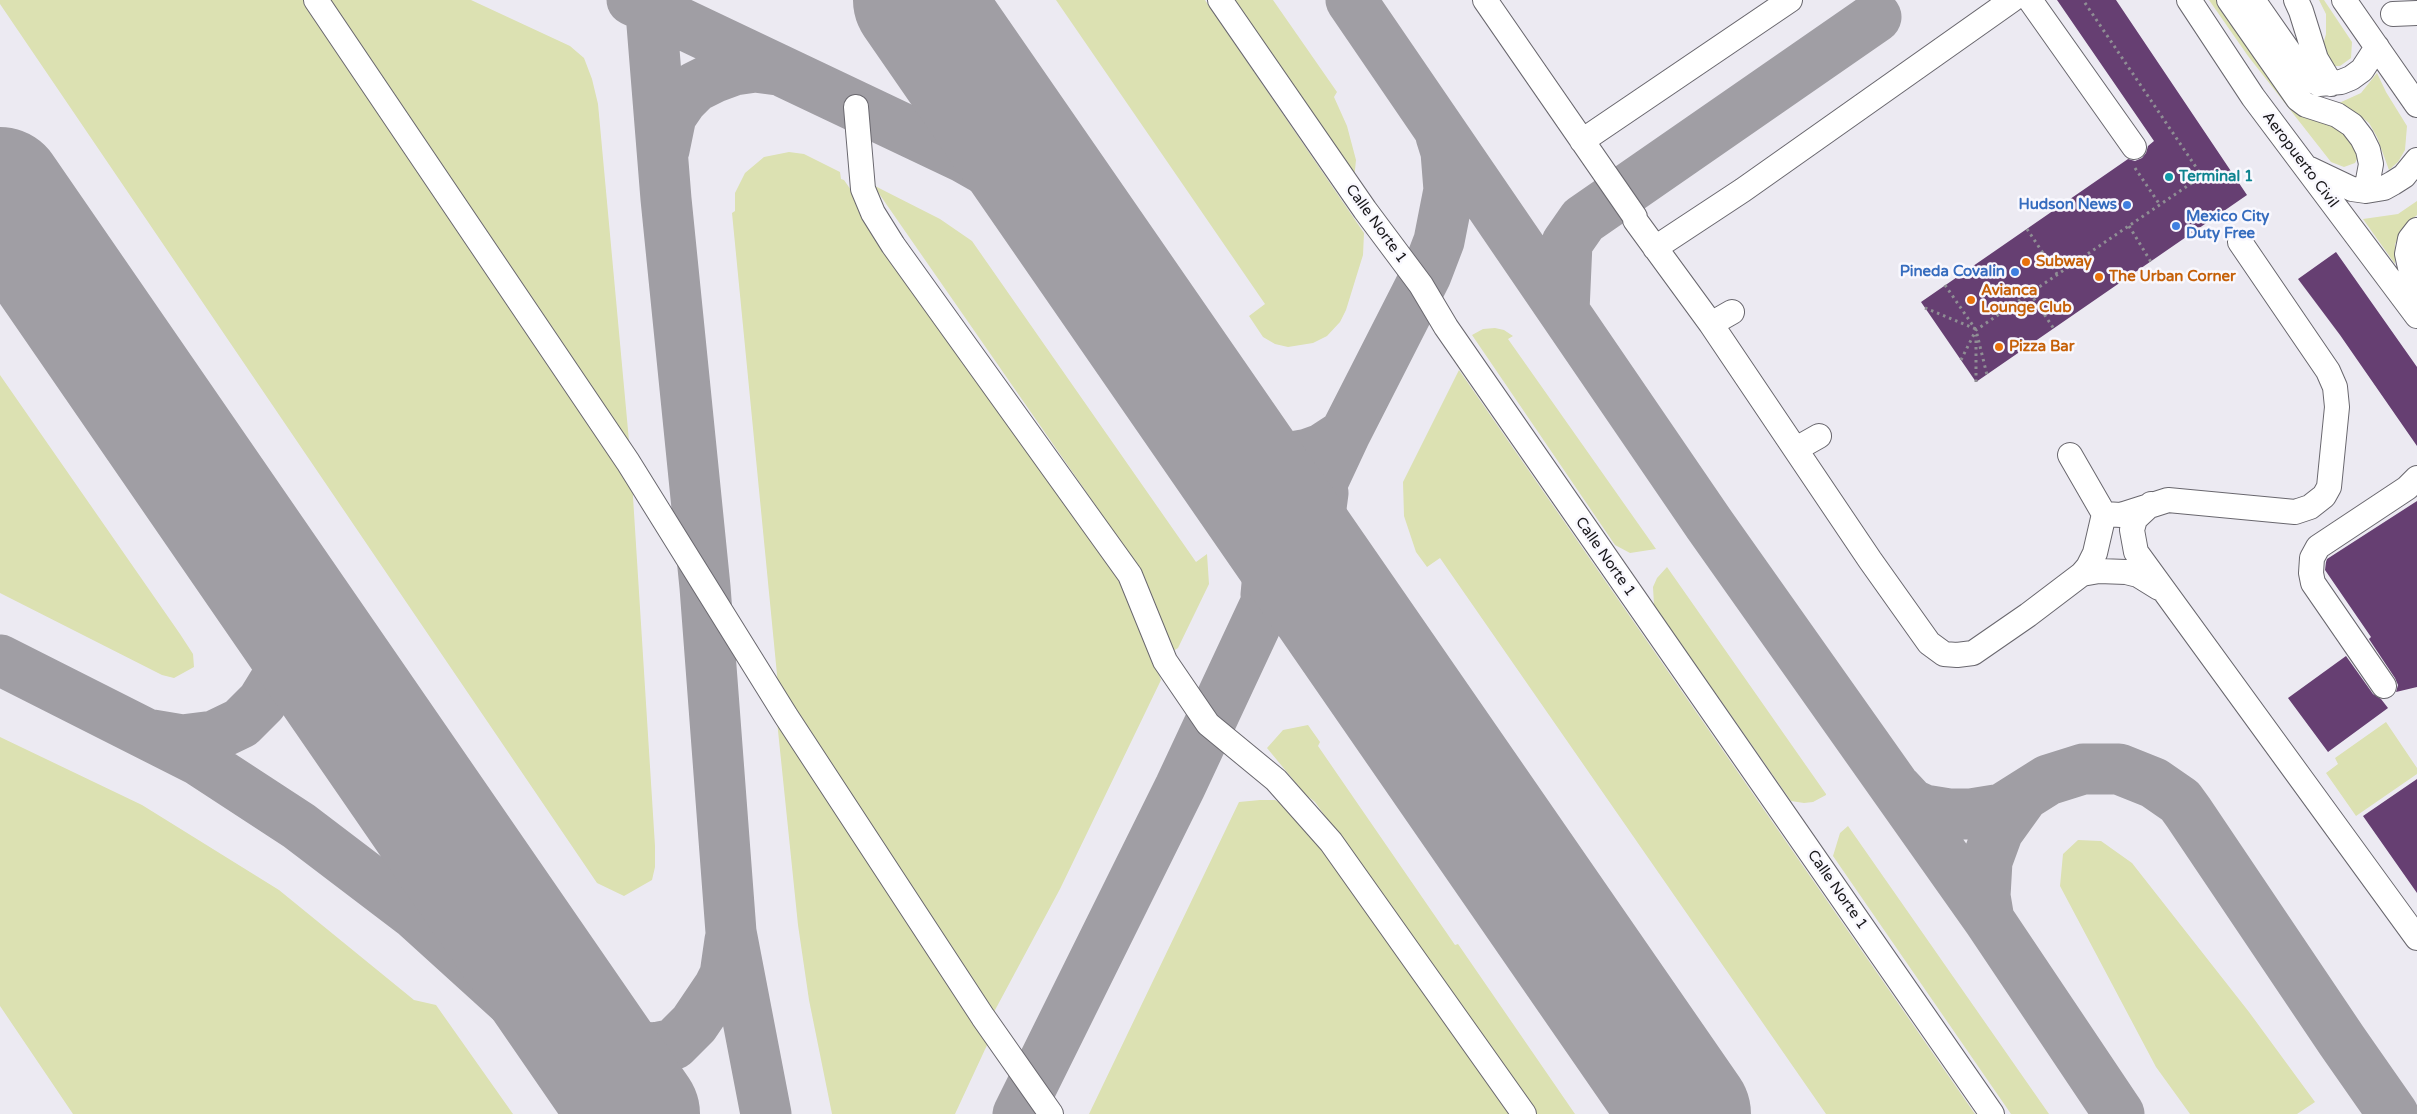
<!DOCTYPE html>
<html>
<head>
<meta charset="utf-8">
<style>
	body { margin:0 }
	canvas { display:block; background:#eceaf2 }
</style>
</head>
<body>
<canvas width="2417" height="1114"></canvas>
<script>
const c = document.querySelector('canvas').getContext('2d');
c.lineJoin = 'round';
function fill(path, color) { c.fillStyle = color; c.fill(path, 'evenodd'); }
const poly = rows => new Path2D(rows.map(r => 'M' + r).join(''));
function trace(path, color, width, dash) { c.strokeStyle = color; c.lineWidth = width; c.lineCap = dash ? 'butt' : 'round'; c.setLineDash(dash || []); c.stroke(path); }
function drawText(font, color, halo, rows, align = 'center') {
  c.font = font + ' "Varela Round",sans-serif'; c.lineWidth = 5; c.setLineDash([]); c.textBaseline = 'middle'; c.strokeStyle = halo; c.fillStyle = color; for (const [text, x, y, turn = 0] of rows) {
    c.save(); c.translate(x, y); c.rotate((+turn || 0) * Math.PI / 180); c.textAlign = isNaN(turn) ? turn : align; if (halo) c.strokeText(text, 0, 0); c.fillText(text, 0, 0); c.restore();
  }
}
fill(poly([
	[0,0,310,0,632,481,655,846,655,867,652,880,624,896,597,883,0,4],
	[329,0,471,0,570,46,584,58,592,79,598,104,629,441,616,433],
	[1056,0,1205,0,1364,233,1363,255,1346,310,1340,322,1327,336,1313,343,1288,347,1275,344,1263,337,1249,316,1265,304],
	[1231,0,1273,0,1337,92,1334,97,1347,126,1356,160,1354,180],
	[2209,0,2220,0,2358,147,2358,157,2355,163,2344,167,2331,162,2248,56],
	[2319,0,2324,0,2352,42,2351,58,2340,66,2333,66,2327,63,2323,45,2326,34,2326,14],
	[2377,73,2386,92,2407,126,2405,150,2398,162,2389,170,2377,137,2369,123,2355,112,2339,103,2361,93],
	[789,152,804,154,840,172,841,179,844,180,1126,586,1161,680,1060,889,994,1012,779,695,732,213,735,211,735,193,745,173,764,157],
	[873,185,940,219,972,241,1196,562,1207,554,1209,584,1178,648,1170,653,1149,590,1137,565],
	[2417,201,2417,215,2406,225,2395,244,2395,264,2363,219,2398,214],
	[1495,328,1504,330,1513,336,1508,339,1656,549,1630,553,1615,545,1472,335,1483,329],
	[1459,370,1975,1114,1826,1114,1440,558,1427,567,1416,552,1404,516,1403,482],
	[0,375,180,634,193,654,194,667,174,678,162,675,0,593],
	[1667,567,1826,794,1826,795,1813,802,1804,803,1791,801,1654,605,1653,587,1657,578],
	[777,721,988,1043,955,1114,832,1114,809,1000,798,925],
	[2386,722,2417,768,2417,774,2356,816,2326,773,2338,764,2335,758],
	[1308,725,1320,742,1318,746,1455,945,1458,944,1575,1114,1535,1114,1315,802,1305,794,1267,748,1283,730],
	[0,737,142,805,279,890,414,1000,436,1005,513,1114,73,1114,0,1006],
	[1260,800,1275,800,1287,806,1314,837,1511,1114,1089,1114,1239,802],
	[1848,826,2049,1114,2011,1114,1833,856,1840,833],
	[2078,840,2101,841,2132,863,2249,1012,2315,1102,2297,1114,2190,1114,2156,1067,2060,886,2063,854]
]), '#dce1b2');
trace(poly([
	[632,0,965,158,995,175,1023,193,1063,228,1102,266],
	[650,0,666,199,705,587,731,932,766,1114],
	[1351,0,1709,524,1989,920,2119,1114],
	[664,150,671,116,682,100,695,87,715,77,734,70,755,67,778,70],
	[1564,311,1567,243,1583,220,1876,17],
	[1213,430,1242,476,1259,513,1269,563,1266,595],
	[1213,430,1235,450,1259,458,1291,457,1308,454,1322,449,1345,434],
	[1323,493,1319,523,1324,562,1353,633],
	[0,660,198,760,299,826,416,915,599,1081,629,1114],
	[152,735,182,740,214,736,241,723,262,702,278,676,285,645,282,603,270,584],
	[1897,789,1911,804,1924,810,1949,814,1971,814,2002,809,2048,780,2083,769,2119,769,2154,783,2180,801,2188,812,2342,1041,2393,1114],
	[1989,920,1985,896,1987,861,1998,831,2021,799],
	[575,1023,607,1041,626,1046,655,1048,674,1044,694,1024,719,987,725,975,730,940],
	[1018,1114,1180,787,1345,434,1426,275,1439,241,1449,190,1446,152,1441,136]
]), '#a09ea4', 51);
trace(poly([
	[917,0,1687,1114],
	[0,191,636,1114]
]), '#a09ea4', 128);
fill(poly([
	[2057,0,2116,0,2247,195,1976,382,1921,302,2128,159,2135,161,2142,158,2146,153,2148,146,2154,141],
	[2336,252,2417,367,2417,446,2340,335,2298,279],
	[2417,501,2417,687,2396,692,2398,685,2395,678,2369,639,2371,637,2325,570,2326,562,2327,559],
	[2346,656,2373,694,2381,699,2388,708,2328,752,2288,698],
	[2417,779,2417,893,2363,816]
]), '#663f72');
const minor = poly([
	[316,0,628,462,786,716,983,1017,1051,1114],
	[1220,0,1365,210,1421,285,1446,327,1992,1114],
	[1485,0,1635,217,1635,220,1711,324,1870,560,1929,643,1944,654,1957,655,1973,653,2028,615,2082,574,2088,567,2095,553,2104,514,2121,515,2168,500,2295,512,2310,507,2324,496,2329,487,2337,407,2335,387,2328,371,2240,242],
	[2030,0,2134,147],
	[2189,0,2253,97,2417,316],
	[2229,0,2298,99,2306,105,2337,115,2352,125,2362,138,2368,150,2371,164,2366,191],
	[2253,0,2304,73,2311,80,2319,84,2341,82,2351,78,2362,70,2377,47],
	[2296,0,2301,11,2316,59,2331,84],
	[2344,0,2417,105],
	[2393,14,2417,13],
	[856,107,863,189,873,213,893,245,1130,575,1165,661,1208,724,1276,780,1331,842,1524,1114],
	[1582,141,1790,0],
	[2310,169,2352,189,2366,191,2384,188,2393,183,2404,176,2417,160],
	[2417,230,2410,239,2407,254,2417,299],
	[1655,248,1743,190,2012,0],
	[1711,324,1732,312],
	[1796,449,1819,436],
	[2070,455,2104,514],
	[2151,504,2135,519,2132,530,2136,552,2417,938],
	[2082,574,2099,571,2126,572,2138,575,2159,588],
	[2384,686,2313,583,2311,573,2312,558,2318,547,2407,488,2417,478]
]);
trace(minor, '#69676e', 26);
trace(poly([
	[2135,168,2160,205],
	[2129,226,2151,262],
	[2027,229,2057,274],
	[1945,285,1976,330,1987,375],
	[2030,293,2054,329],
	[1925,308,1976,329],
	[1961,360,1976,330,2202,176,2083,0],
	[1976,382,1976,335]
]), '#8f8e94', 3, [2.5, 4]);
trace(minor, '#fff', 24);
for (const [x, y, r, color] of [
	[2169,177,5,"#0f9aa8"],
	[2127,205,5,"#3f7fe0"],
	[2176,226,5,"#3f7fe0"],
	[2026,262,5,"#e8710a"],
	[2015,272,5,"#3f7fe0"],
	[2099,277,5,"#e8710a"],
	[1971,300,5,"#e8710a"],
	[1999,347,5,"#e8710a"]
]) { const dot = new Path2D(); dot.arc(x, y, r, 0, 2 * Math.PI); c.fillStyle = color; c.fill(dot); trace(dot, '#f9f8fe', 2); }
drawText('15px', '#19181b', '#f9f8fe', [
	["Aeropuerto Civil",2300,160,53],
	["Calle Norte 1",1376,224,54],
	["Calle Norte 1",1605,557,55],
	["Calle Norte 1",1837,890,55]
]);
drawText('bold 15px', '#0d838f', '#f9f8fe', [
	["Terminal 1",2179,177]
], 'left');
drawText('bold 15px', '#366cbe', '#f9f8fe', [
	["Hudson News",2117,205],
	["Mexico City",2186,217,"left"],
	["Duty Free",2186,234,"left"],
	["Pineda Covalin",2005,272]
], 'right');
drawText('bold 15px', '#c56008', '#f9f8fe', [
	["Subway",2036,262],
	["The Urban Corner",2109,277],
	["Avianca",1981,291],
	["Lounge Club",1981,308],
	["Pizza Bar",2009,347]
], 'left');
</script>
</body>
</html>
